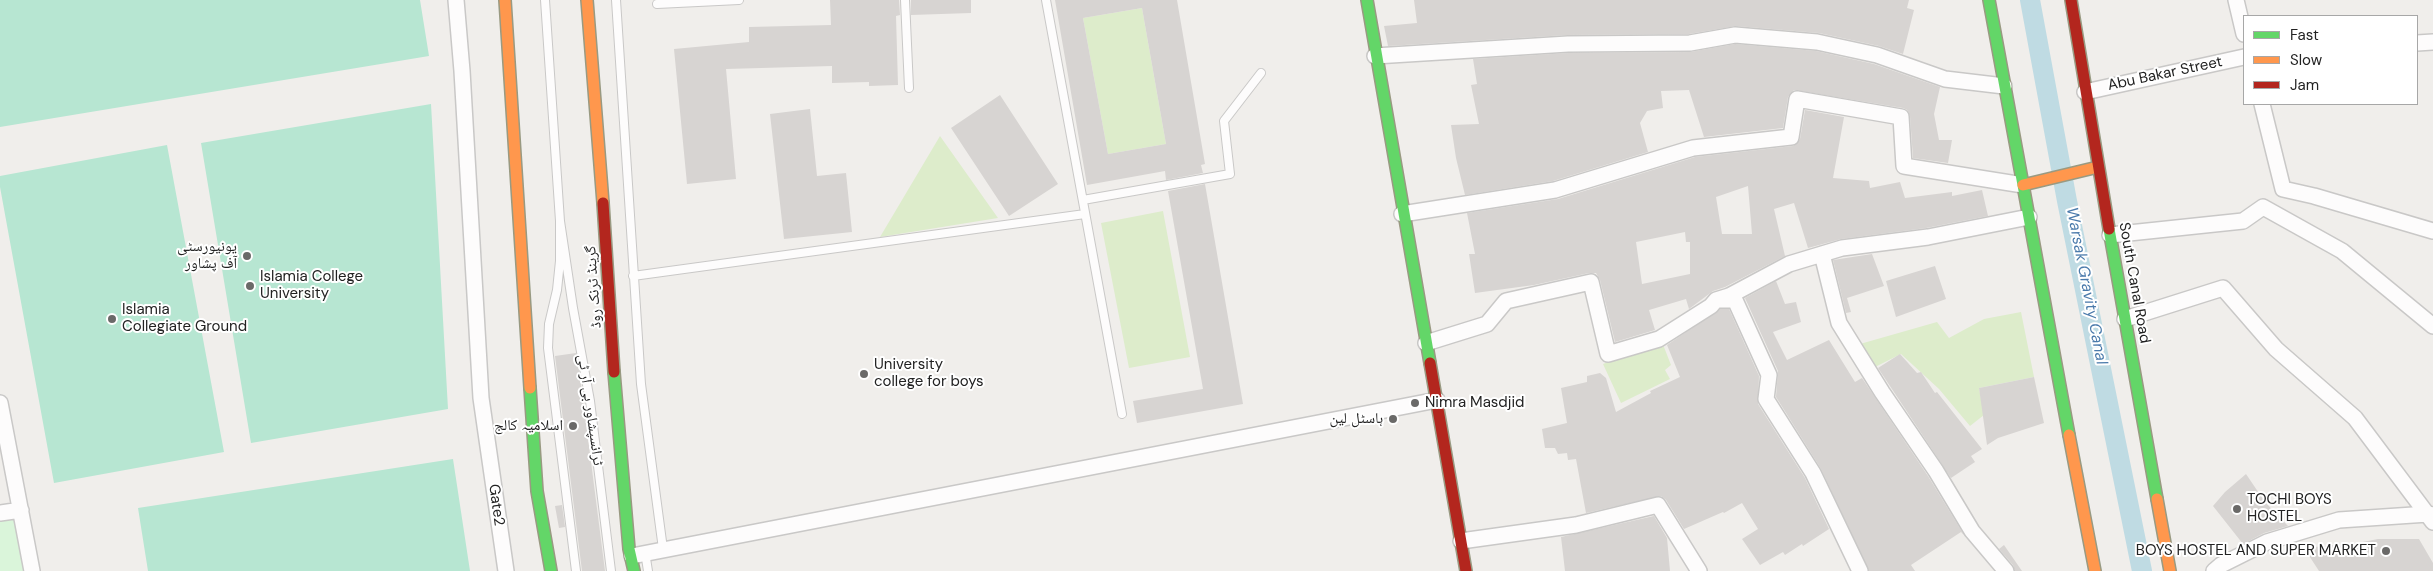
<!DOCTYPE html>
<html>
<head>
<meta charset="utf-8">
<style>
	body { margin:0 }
	#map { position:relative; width:2433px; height:571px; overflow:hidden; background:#f0eeeb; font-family:"DM Sans",sans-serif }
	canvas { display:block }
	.legend { position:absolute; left:2243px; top:15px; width:175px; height:90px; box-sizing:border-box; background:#fff; border:1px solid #a7a7a7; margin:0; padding:6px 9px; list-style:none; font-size:15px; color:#222 }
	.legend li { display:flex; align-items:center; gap:10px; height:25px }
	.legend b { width:25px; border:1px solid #a7a7a7 }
</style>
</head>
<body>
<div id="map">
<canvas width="2433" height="571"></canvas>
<ul class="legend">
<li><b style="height:6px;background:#63d668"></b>Fast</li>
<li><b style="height:6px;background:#ff974d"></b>Slow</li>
<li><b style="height:6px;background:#b3261e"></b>Jam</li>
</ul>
</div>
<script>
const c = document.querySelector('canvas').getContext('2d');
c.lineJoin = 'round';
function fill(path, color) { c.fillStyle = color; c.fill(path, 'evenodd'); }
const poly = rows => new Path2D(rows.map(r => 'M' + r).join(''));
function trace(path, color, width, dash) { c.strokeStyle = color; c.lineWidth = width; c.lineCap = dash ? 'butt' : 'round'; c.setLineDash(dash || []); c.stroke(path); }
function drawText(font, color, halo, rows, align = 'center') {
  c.font = font + ' "DM Sans","Noto Naskh Arabic",sans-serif'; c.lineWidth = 4; c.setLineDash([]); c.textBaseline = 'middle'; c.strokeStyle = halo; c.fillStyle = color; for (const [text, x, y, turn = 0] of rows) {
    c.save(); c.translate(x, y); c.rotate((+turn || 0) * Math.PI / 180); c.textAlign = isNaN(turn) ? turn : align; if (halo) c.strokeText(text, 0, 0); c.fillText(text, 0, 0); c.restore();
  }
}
fill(poly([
	[1142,8,1166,144,1108,154,1083,18],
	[940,136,998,218,880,237],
	[1163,211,1190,357,1129,368,1101,223],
	[2021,312,2034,377,1979,388,1984,415,1970,426,1939,389,1901,354,1865,372,1853,346,1937,322,1949,338,1984,319],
	[1662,342,1671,365,1665,370,1670,379,1621,403,1603,364]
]), '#ddeccb');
fill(poly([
	[21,510,32,571,0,571,0,513]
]), '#daf5da');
fill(poly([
	[0,0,420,0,429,56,0,127],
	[431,104,448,409,251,443,201,143],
	[167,145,224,452,54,483,0,187,0,176],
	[453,459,470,571,148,571,138,508]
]), '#b7e6d2');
trace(poly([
	[2030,0,2067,201,2142,571]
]), '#bfdbe3', 20);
fill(poly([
	[830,0,899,0,900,15,896,16,898,85,869,86,869,82,832,83,832,66,726,69,736,179,687,184,674,49,749,42,749,27,831,25],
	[911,0,971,0,971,13,911,15],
	[1055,0,1177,0,1205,164,1201,165,1203,173,1166,180,1165,171,1087,185],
	[1142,8,1166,144,1108,154,1083,18],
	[1414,0,1909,0,1907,8,1914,10,1903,54,1879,46,1819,33,1736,26,1689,34,1567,35,1388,46,1384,26,1417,23],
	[1735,44,1816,51,1874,64,1940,87,1934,114,1939,140,1952,140,1948,163,1913,158,1910,116,1907,110,1903,108,1794,90,1788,97,1783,128,1704,137,1689,90,1661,91,1663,108,1647,111,1640,123,1648,152,1553,181,1465,195,1456,158,1451,125,1479,124,1471,85,1477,84,1473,59,1568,53,1690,52],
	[1000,95,1058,184,1009,216,951,128],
	[810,109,817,176,846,173,852,232,784,239,770,114],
	[1805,110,1844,117,1833,178,1869,181,1870,188,1900,182,1905,198,1952,192,1952,196,1982,190,1988,216,1926,228,1841,239,1808,248,1794,203,1774,209,1785,256,1725,287,1713,291,1689,309,1686,299,1649,310,1655,330,1615,342,1600,280,1596,273,1589,273,1534,285,1475,293,1469,254,1475,254,1467,213,1558,199,1695,157,1793,146,1800,139],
	[1748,186,1752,234,1722,234,1716,197],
	[1685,232,1686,242,1690,242,1690,274,1642,284,1636,242],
	[1205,184,1243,404,1137,423,1133,401,1203,389,1168,191],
	[1872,254,1884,286,1847,298,1851,312,1846,313,1833,260],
	[1935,266,1946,299,1896,317,1886,281],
	[1776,281,1785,304,1796,302,1801,322,1773,332,1787,360,1829,340,1855,382,1862,378,1928,476,1964,535,1961,532,1911,565,1915,571,1869,571,1821,469,1776,397,1778,371,1745,298],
	[1720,309,1729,309,1759,376,1758,404,1805,478,1829,529,1803,546,1802,544,1785,555,1783,552,1760,565,1742,539,1758,529,1742,503,1724,513,1723,512,1684,529,1666,500,1661,496,1586,513,1576,459,1568,460,1567,453,1558,454,1555,448,1545,448,1542,429,1567,423,1561,388,1587,382,1587,376,1600,373,1606,378,1616,412,1651,393,1650,391,1680,377,1667,345],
	[576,353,580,376,605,571,582,571,555,356],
	[1900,354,1917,373,1921,372,1935,393,1937,392,1982,449,1971,456,1975,462,1951,478,1878,368],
	[2034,377,2044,423,1998,438,1987,445,1979,388],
	[2246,474,2265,502,2288,526,2264,533,2243,544,2213,506,2225,492],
	[562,505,565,527,559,528,555,506],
	[1654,516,1667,538,1670,571,1565,571,1561,537],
	[2378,539,2419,539,2433,563,2433,571,2319,571,2304,548,2335,545,2337,547],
	[2004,545,2022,571,2015,571,2013,565,1999,549]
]), '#d7d4d2');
const lane = poly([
	[545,0,560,221],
	[616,0,641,384,663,549],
	[905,0,909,88],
	[1046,0,1122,414],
	[657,4,739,0],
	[1083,200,1230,174,1224,121,1261,73],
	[633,276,1085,214],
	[645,552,648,571],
	[576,571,548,348,549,324,557,290,560,261,560,221,573,308,590,401,611,571]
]);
const street = poly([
	[456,0,462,71,481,398,506,571],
	[2236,0,2244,34],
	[2417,43,2433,42],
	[1375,56,1568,44,1690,43,1735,35,1817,42,1877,55,1945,79,2004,86],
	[2085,92,2244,57],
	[2262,104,2283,189,2314,196,2433,231],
	[1402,214,1555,190,1693,148,1791,137,1797,99,1901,117,1904,166,2023,185],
	[2110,235,2243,221,2263,207,2342,251,2433,326],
	[1822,254,1839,323,1882,392,1936,471,1972,531,2006,571],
	[1718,300,1735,300,1769,375,1766,399,1813,473,1860,571],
	[2125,319,2223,288,2276,349,2355,418,2433,522],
	[1426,343,1487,324,1506,301,1591,282,1608,354,1659,339,1711,306,1716,300,1729,296,1789,264,1842,248,1928,237,2029,217],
	[0,403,32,571],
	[0,513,21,510],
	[1461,541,1576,525,1658,505,1699,571],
	[632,556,1437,400],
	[2214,571,2221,565,2267,542,2339,520,2428,514,2433,515]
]);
const fast = poly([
	[1367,0,1430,363],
	[1989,0,2069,435],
	[2109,229,2157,499],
	[614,372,629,549,634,571],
	[530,388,537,491,551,571]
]);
const slow = poly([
	[505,0,530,388],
	[587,0,603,203],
	[2023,185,2098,167],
	[2069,435,2095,571],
	[2157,499,2170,571]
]);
const jam = poly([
	[2071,0,2109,229],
	[603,203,614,372],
	[1430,363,1466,571]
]);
trace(lane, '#c9c8c7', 10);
trace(street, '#c9c8c7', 18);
trace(fast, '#999a82', 14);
trace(slow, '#999a82', 14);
trace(jam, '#999a82', 14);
trace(lane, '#fdfcfc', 8);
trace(street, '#fdfcfc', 15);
trace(fast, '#63d668', 11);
trace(slow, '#ff974d', 11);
trace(jam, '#b3261e', 11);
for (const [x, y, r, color] of [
	[247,256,5,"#6a6968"],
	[250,286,5,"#6a6968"],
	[112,319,5,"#6a6968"],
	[864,374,5,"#6a6968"],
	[1415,403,5,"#6a6968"],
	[1393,419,5,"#6a6968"],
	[573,426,5,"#6a6968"],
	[2237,509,5,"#6a6968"],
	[2386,551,5,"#6a6968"]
]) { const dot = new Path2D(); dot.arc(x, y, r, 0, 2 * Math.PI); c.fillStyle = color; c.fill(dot); trace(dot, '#fff', 2); }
drawText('15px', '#222', '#fff', [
	["Abu Bakar Street",2165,74,-12],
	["South Canal Road",2134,283,80],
	["گرینڈ ٹرنک روڈ",594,287,-94],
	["ٹرانسپشاور بی آر ٹی",590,410,82],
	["Gate2",496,505,82]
]);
drawText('15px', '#222', '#fff', [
	["یونیورسٹی",237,247,"right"],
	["آف پشاور",237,264,"right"],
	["Islamia College",260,277],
	["University",260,294],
	["Islamia",122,310],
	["Collegiate Ground",122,327],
	["University",874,365],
	["college for boys",874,382],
	["Nimra Masdjid",1425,403],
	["ہاسٹل لین",1383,419,"right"],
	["اسلامیہ کالج",563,426,"right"],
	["TOCHI BOYS",2247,500],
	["HOSTEL",2247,517],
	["BOYS HOSTEL AND SUPER MARKET",2376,551,"right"]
], 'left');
drawText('italic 16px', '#4a7aab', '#fff', [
	["Warsak Gravity Canal",2086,286,79]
]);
</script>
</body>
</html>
